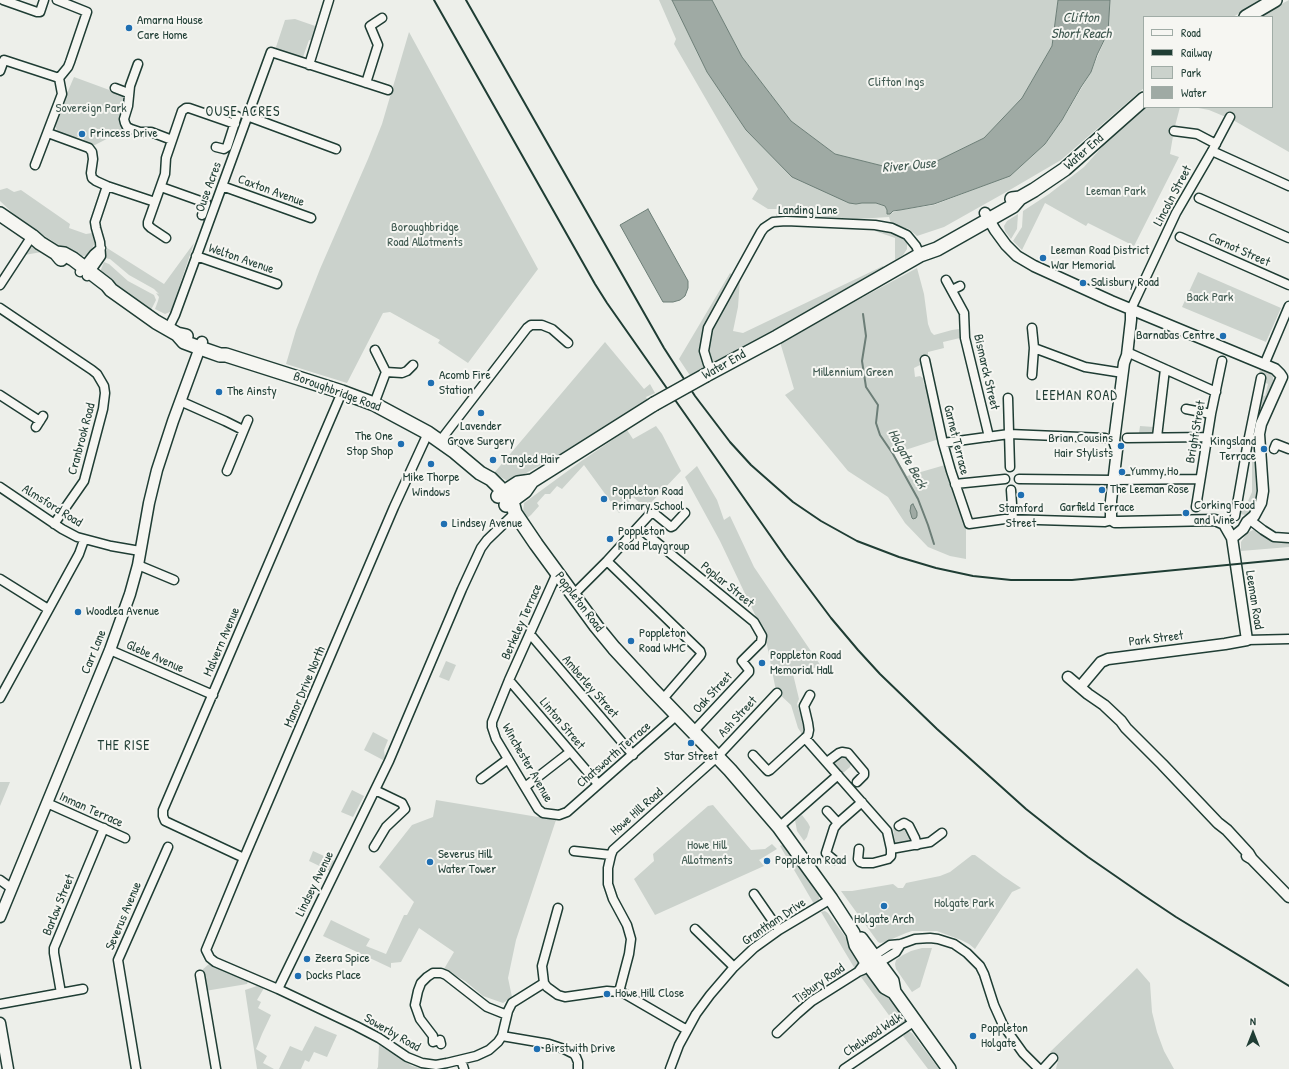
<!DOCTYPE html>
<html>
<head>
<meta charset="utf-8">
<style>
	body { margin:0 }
	#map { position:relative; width:1289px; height:1069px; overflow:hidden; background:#edefea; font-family:"Patrick Hand",sans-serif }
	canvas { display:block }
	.legend { position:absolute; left:1143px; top:16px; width:130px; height:92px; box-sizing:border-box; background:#f6f6f2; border:1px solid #a0aca6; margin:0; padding:5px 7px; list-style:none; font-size:12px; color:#1f3d34 }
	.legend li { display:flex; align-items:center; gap:8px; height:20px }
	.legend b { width:20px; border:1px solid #a0aca6 }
	.north { position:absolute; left:1233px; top:1013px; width:40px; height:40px; -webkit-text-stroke:3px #f6f6f2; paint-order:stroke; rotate:0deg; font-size:11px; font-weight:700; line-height:16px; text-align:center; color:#1f3d34 }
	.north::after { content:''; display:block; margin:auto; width:14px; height:18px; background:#1f3d34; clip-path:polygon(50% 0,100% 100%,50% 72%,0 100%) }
</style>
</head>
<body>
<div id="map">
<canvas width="1289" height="1069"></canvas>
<ul class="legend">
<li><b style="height:5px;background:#f6f6f2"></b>Road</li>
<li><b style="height:5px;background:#1f3d34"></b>Railway</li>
<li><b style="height:11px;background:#cbd2cc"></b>Park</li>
<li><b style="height:11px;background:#9faaa4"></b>Water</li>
</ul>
<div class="north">N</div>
</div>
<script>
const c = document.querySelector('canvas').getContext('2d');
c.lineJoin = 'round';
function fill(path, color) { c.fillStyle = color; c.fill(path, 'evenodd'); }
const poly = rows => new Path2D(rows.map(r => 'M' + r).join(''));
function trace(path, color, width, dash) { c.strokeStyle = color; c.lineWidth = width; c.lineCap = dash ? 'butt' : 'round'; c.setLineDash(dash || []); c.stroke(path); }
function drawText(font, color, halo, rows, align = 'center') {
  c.font = font + ' "Patrick Hand",sans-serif'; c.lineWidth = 4; c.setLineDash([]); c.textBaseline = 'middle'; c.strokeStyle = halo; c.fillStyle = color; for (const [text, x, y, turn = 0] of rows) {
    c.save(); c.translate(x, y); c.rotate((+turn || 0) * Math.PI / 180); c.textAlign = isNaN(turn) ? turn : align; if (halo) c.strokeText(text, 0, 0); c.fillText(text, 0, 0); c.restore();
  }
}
fill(poly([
	[659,0,672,0,707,72,746,130,792,177,856,204,862,203,876,203,885,206,887,210,891,213,900,210,934,205,1011,175,1045,144,1066,114,1091,72,1108,32,1110,0,1262,0,1233,17,1144,17,1144,88,1061,160,1008,191,944,227,917,236,909,229,891,224,889,217,857,219,783,214,776,216,778,209,768,209,752,199,758,189,674,44,676,39],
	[712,0,1058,0,1052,46,1022,98,984,138,935,162,891,168,835,154,791,121,742,57],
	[1289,0,1289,152,1233,120,1209,110,1193,107,1272,107,1272,17,1257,17],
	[295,19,318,27,314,41,309,40,303,57,275,50,285,20],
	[409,32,538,269,468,363,438,343,440,340,390,312,383,313,347,383,286,364,296,330,320,269,368,159,382,124],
	[74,77,123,95,126,97,126,102,124,104,120,119,121,127,124,130,93,146,83,142,84,134,80,132,79,136,75,138,58,132,55,126,55,123,66,93,68,91],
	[1144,107,1180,107,1174,130,1170,154,1179,157,1134,246,1088,223,1086,226,1045,203,1022,250,1013,241,1022,227,1023,211,1049,194,1084,167,1102,147,1109,136],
	[7,188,14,192,21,190,70,224,69,228,86,234,92,233,95,242,91,251,88,255,83,256,76,256,21,221,0,201,0,190],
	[1018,214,1017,229,1011,239,1005,231,1004,226,1007,221],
	[875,231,886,231,893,232,903,239,907,243,907,249,903,255,895,260,895,238],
	[194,243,172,308,170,312,165,314,155,309,158,301,159,297,156,293,159,294,154,289,129,275,110,259,104,258,107,248,164,284],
	[33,247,37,247,42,252,24,255,29,248],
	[104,262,109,264,128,281,154,295,156,300,151,310,119,289,100,272],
	[883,266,885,269,691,377,679,359,730,273,740,279,738,307,733,331,743,333],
	[917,268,924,294,928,324,931,332,934,335,952,330,959,329,960,338,943,342,944,348,928,352,928,357,919,360,920,365,914,368,915,377,920,376,923,378,924,385,926,385,939,439,893,454,907,476,945,465,966,528,966,559,950,556,928,547,905,523,888,497,848,471,785,395,794,389,780,342],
	[1198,272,1281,308,1266,342,1182,307],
	[605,342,644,389,650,384,655,393,646,397,649,402,625,414,554,458,513,480,509,482,494,473],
	[1260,369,1270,373,1273,377,1273,381,1254,443,1252,445,1251,443,1251,439,1262,395,1265,396,1268,384,1264,382,1264,375,1259,374],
	[656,426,662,434,681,471,646,508,633,497,619,513,584,465,562,489,557,486,550,494,545,494,537,503,539,506,531,515,527,518,523,512,524,503,580,462,627,430,633,439],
	[1140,426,1154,427,1153,433,1139,433],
	[1249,452,1256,454,1259,486,1258,495,1254,505,1250,511,1245,515,1240,514,1241,508,1245,508,1252,492,1252,457,1249,456],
	[697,466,717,500,724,520,730,516,754,567,821,666,793,674,799,699,797,704,805,729,802,734,798,728,791,705,776,691,766,640,758,621,720,541,685,477],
	[1253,530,1256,531,1273,542,1280,543,1289,543,1289,547,1241,551,1241,542,1247,533],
	[446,661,456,665,449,681,439,677],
	[373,732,388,740,384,750,385,758,383,760,364,750],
	[845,755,851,761,851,764,850,767,842,774,833,765,834,760,838,757],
	[0,782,10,782,0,806],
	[352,790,364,796,353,817,341,812],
	[436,800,556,820,516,940,508,978,512,997,503,1003,483,996,465,981,444,969,454,952,419,928,401,962,391,963,391,968,323,936,331,920,370,939,366,946,386,954,404,915,407,915,414,902,379,867,412,825,433,817],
	[713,805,751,850,765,849,772,844,777,849,759,860,764,866,655,915,634,879,654,861,653,854,708,806],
	[802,815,808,823,810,827,807,837,804,841,797,831,795,820],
	[895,827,899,830,903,830,907,828,910,837,908,844,899,845,895,842,893,828],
	[784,844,801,866,819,894,819,899,818,903,814,904,780,846],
	[313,851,335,861,330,871,309,861],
	[972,855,975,855,1003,876,1021,888,1012,892,975,949,969,944,961,940,937,931,912,931,906,933,885,942,880,943,878,942,841,891,852,891,893,884,898,888,903,888,906,883,940,876,950,872],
	[825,911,828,913,860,957,860,965,855,969,821,912],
	[922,948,932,948,920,987,912,992,896,969,895,964,896,960,903,955,911,951],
	[210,963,247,979,248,982,247,984,205,991,201,971],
	[1137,968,1150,983,1152,1012,1157,1032,1164,1051,1174,1069,1056,1069,1057,1064,1058,1062,1050,1052],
	[866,973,870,975,906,1021,906,1024,899,1029,861,977],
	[257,986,264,988,257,1000,261,1002,258,1008,271,1015,262,1034,256,1049,267,1056,263,1063,274,1069,257,1069,245,990],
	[315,1026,337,1035,327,1057,314,1052,309,1062,305,1060,301,1069,279,1069,290,1046,302,1051],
	[908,1031,912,1033,939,1069,928,1069,903,1036],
	[379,1045,412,1066,425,1069,377,1069,378,1067]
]), '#cbd2cc');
const water = poly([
	[672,0,712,0,742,57,791,121,835,154,891,168,935,162,984,138,1022,98,1052,46,1058,0,1110,0,1108,32,1097,55,1091,72,1081,87,1062,120,1045,144,1010,176,934,204,900,210,893,211,890,214,887,214,887,210,885,206,876,203,862,203,856,204,849,203,792,177,746,130,707,72,672,0],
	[648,209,688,281,688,288,685,296,680,300,673,302,663,302,620,225,648,209],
	[913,504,917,512,917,516,916,518,913,519,912,518,910,511,911,505,913,504]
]);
fill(water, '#9faaa4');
trace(water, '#6c7e77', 1);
trace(poly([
	[863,314,866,336,862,361,866,387,878,405,876,423,880,435,893,454,918,499,928,525,934,544]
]), '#6c7e77', 2);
const minor = poly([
	[3,0,37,12,40,12,44,0],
	[57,0,87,12,70,62,68,67,59,78],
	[138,64,130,86,128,106,124,119,125,123,127,127,131,129,140,132,151,132,172,140],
	[309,65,329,0],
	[0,71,4,60,59,78],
	[366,83,378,45,370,26,382,18],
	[115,88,128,93],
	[247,116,336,149],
	[1174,131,1197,134,1216,144],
	[48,133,89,148,92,152,93,159,91,173,92,178,96,181,107,186,95,222,96,228,100,242,101,256,87,276],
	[216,147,224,149,227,147,237,116],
	[1212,151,1289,186],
	[35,165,62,94,59,78],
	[107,186,155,202],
	[222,186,311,218],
	[161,187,206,203,202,215],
	[1199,198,1289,238],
	[1180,237,1289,285],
	[166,238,151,228,148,225,148,222,165,174,166,158,182,111,186,108,189,108,235,124],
	[196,256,277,284],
	[80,272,94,254,101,248],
	[946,280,964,313,965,338,989,437],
	[0,285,32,236],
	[952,290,960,286],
	[0,308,92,370,97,374,104,386,105,393,103,409,84,481,54,524],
	[1131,309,1176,213,1212,151,1230,117],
	[1032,328,1034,348,1032,375],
	[168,329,175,315,271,52,388,90],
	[1034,348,1085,367,1123,373],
	[375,350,386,372,402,373,407,371,413,365],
	[1127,352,1216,392],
	[925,360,943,443,951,471,969,524,1005,519,1105,522,1112,520],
	[708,364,704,351,708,328,761,232,764,228,773,222,786,221,875,225,892,228,907,235,916,246,920,255],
	[1264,365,1289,306],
	[0,395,40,421],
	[1008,398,1010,467],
	[180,401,225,421,243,430],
	[374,404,386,372],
	[1186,409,1211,414],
	[36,427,43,416],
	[428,433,394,507,244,858,206,950,210,958,215,962,278,989,356,1026,379,1038,407,1057,422,1063,436,1065,447,1063,476,1056,489,1050,498,1042,502,1036,508,1011,512,1003,544,983],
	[1157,437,1165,369],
	[1127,438,1207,437],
	[440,441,527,328,531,325,542,325,552,329,568,343],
	[943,443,1009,434,1105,438],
	[1274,449,1276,444,1289,449],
	[227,471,248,420],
	[1019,479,1113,480,1200,479],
	[955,484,1005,479],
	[0,487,62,529,77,537,111,546,140,551],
	[1011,490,1013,519],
	[1196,507,1211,414,1222,361],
	[1235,516,1247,447,1261,378],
	[1250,520,1263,530,1274,537,1289,538],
	[638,527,754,622,762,636,761,642,742,661,749,670,749,672,693,732],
	[607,561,700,651,701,654,700,656,662,700],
	[138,565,174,580],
	[557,573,509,680,492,722,492,727,496,739,538,809,543,813,559,815,567,812,677,715],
	[0,579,48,609],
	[573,595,607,561,650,514,655,514,671,527,673,526,685,513],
	[530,634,633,755],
	[1247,640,1289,639],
	[110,650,213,695],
	[509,680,598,784],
	[0,698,79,554,84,540],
	[805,738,887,831,891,849,891,856,888,859,873,863,863,863,860,862,858,859,859,849],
	[753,755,766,769,768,771,770,770,805,738,808,735,809,730,808,723,804,706,810,695],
	[827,762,839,753,842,752,848,753,864,772,864,775,857,782],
	[481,779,508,759],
	[525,787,570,752],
	[47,803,125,838],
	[827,811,838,823],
	[899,826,904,823,909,826,915,838,917,845],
	[779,827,838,775],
	[374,847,386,827,405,809,402,803,375,790],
	[891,849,930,842,942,833],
	[574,851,611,855],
	[244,858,165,821,163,816,163,810,342,392],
	[834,860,828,855,826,853,834,828,838,823,862,802],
	[0,880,11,888],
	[754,894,779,930],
	[558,908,542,966,544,983,547,987,558,995,565,997,607,991,619,992,625,994,687,1030],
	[695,929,734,967],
	[875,965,896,952,901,944],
	[858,972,866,961,890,945,901,944,915,939,930,938,938,939,954,944,967,953,980,966,984,974,994,1005,1003,1025,1023,1053,1039,1069],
	[200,975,216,1069],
	[278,989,389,761,462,589,481,548,487,540,515,513],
	[619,992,629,954,631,939,627,925,613,899,608,884,608,868,611,855,613,850,717,757,777,693],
	[61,993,54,953,54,948,104,828],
	[0,1004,83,989],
	[777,1033,797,1014,812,1001,858,972,863,970],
	[502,1036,549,1044,564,1049,574,1054,576,1057,578,1062,578,1069],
	[441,1044,440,1040,433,1042,433,1036,420,1019,415,1005,418,991,421,983,427,977,433,973,441,973,446,975,487,1007,507,1015],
	[461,1060,464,1069],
	[136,1069,118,960,168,847],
	[670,1069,679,1045,696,1014,710,995,734,967,754,948,779,930,831,899],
	[844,1069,915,1021],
	[1043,1069,1053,1058]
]);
const tertiary = poly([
	[985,213,995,230,1006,245,1017,256,1034,266,1111,301,1275,369,1280,374,1282,377,1261,424,1259,434,1263,491,1261,503,1254,516,1247,522,1243,529,1232,538],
	[1068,677,1088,694,1104,705,1121,721,1126,728,1162,764,1218,823,1227,830,1249,854,1252,859],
	[1080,687,1101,662,1108,659,1225,644,1247,640,1232,538,1224,524,1215,520,1119,522,1115,522,1112,520,1111,517,1111,501,1117,450,1114,441,1124,363,1127,355,1131,320,1131,309],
	[1247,856,1252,859,1289,897],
	[0,917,110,650,130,594,138,565,149,503,157,470,173,421,202,342],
	[0,1023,8,1069]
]);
const primary = poly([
	[1246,17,1275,0],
	[1012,199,1020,198,1034,190,1065,169,1144,99],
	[0,214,32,236,40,243,56,253,61,259],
	[56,253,64,254,73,259,107,285,111,290,156,322,177,334,186,336],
	[177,334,184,342,200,348,220,355,226,355,342,392,374,404,428,433,455,452,480,473,491,479,498,486,512,501,515,513,536,544,596,626,614,648,652,689,730,770,779,827,831,899,853,933,856,945,866,961,885,987,894,992,949,1069],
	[706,375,777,337,920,255,937,249,1013,206,1020,198],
	[498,496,518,483,532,481],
	[506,505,525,491,532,481,654,404],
	[861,939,892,981,894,992]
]);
trace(minor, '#1f3d34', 11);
trace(tertiary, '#1f3d34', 13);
trace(primary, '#1f3d34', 16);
trace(minor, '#f6f6f2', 8);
trace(tertiary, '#f6f6f2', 10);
trace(primary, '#f6f6f2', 13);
trace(poly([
	[434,0,595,284,607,303,786,558,831,618,858,650,880,674,937,729,1026,809,1064,839,1088,857,1143,895,1176,917,1289,986],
	[466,0,664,348,695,396,730,442,751,465,793,502,821,521,857,541,899,557,936,568,973,576,1011,580,1072,580,1289,559]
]), '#1f3d34', 2);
const primaryBridge = poly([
	[654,404,706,375]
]);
trace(primaryBridge, '#1f3d34', 16, []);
trace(primaryBridge, '#f6f6f2', 13);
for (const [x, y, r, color] of [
	[129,28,4,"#1f6fb2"],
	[82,134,4,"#1f6fb2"],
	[1043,258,4,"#1f6fb2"],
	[1083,283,4,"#1f6fb2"],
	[1223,336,4,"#1f6fb2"],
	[431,383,4,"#1f6fb2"],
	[219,392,4,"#1f6fb2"],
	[481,413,4,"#1f6fb2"],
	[401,444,4,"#1f6fb2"],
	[1121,446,4,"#1f6fb2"],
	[1264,449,4,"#1f6fb2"],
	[493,460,4,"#1f6fb2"],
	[431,464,4,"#1f6fb2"],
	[1122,472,4,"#1f6fb2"],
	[1102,490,4,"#1f6fb2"],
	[1021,495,4,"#1f6fb2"],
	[604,499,4,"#1f6fb2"],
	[1186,513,4,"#1f6fb2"],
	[444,524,4,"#1f6fb2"],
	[610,539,4,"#1f6fb2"],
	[78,612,4,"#1f6fb2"],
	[631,641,4,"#1f6fb2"],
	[762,663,4,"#1f6fb2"],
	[691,743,4,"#1f6fb2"],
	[767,861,4,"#1f6fb2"],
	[430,862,4,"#1f6fb2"],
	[884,906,4,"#1f6fb2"],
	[307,959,4,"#1f6fb2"],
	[298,976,4,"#1f6fb2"],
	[607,994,4,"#1f6fb2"],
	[973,1036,4,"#1f6fb2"],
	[537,1049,4,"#1f6fb2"]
]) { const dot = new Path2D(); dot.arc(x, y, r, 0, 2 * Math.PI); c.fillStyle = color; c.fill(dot); trace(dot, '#f6f6f2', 1.5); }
drawText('13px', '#1f3d34', '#f6f6f2', [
	["Amarna House",137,21],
	["Care Home",137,36],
	["Princess Drive",90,134],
	["Leeman Road District",1051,251],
	["War Memorial",1051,266],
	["Salisbury Road",1091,283],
	["Barnabas Centre",1215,336,"right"],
	["Acomb Fire",439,376],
	["Station",439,391],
	["The Ainsty",227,392],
	["Lavender",481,427,"center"],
	["Grove Surgery",481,442,"center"],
	["The One",393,437,"right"],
	["Stop Shop",393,452,"right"],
	["Brian Cousins",1113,439,"right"],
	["Hair Stylists",1113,454,"right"],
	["Kingsland",1256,442,"right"],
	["Terrace",1256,457,"right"],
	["Tangled Hair",501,460],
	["Yummy Ho",1130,472],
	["Mike Thorpe",431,478,"center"],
	["Windows",431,493,"center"],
	["The Leeman Rose",1110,490],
	["Poppleton Road",612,492],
	["Primary School",612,507],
	["Corking Food",1194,506],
	["and Wine",1194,521],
	["Stamford",1021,509,"center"],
	["Street",1021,524,"center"],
	["Lindsey Avenue",452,524],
	["Poppleton",618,532],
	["Road Playgroup",618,547],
	["Woodlea Avenue",86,612],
	["Poppleton",639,634],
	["Road WMC",639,649],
	["Poppleton Road",770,656],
	["Memorial Hall",770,671],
	["Star Street",691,757,"center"],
	["Severus Hill",438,855],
	["Water Tower",438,870],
	["Poppleton Road",775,861],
	["Holgate Arch",884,920,"center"],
	["Zeera Spice",315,959],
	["Docks Place",306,976],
	["Howe Hill Close",615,994],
	["Poppleton",981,1029],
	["Holgate",981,1044],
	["Birstwith Drive",545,1049]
], 'left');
drawText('13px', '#415b52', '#f6f6f2', [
	["Clifton Ings",896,83],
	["Sovereign Park",91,109],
	["Leeman Park",1116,192],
	["Boroughbridge",425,228],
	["Road Allotments",425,243],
	["Back Park",1210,298],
	["Millennium Green",853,373],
	["Howe Hill",707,846],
	["Allotments",707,861],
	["Holgate Park",964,904]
]);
drawText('13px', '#1f3d34', '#f6f6f2', [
	["Water End",1084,152,-41],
	["Ouse Acres",209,187,-70],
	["Caxton Avenue",271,191,20],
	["Lincoln Street",1173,196,-62],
	["Landing Lane",808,211],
	["Carnot Street",1239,250,24],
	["Welton Avenue",241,259,19],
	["Water End",724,365,-29],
	["Bismarck Street",986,372,77],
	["Boroughbridge Road",337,392,20],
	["Bright Street",1196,432,-80],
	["Cranbrook Road",82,439,-75],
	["Garnet Terrace",956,440,76],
	["Almsford Road",52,506,32],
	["Garfield Terrace",1097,508],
	["Poplar Street",727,585,39],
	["Leeman Road",1254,600,81],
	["Poppleton Road",579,602,53],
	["Berkeley Terrace",522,622,-66],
	["Park Street",1156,639,-7],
	["Malvern Avenue",222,642,-67],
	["Carr Lane",94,652,-68],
	["Glebe Avenue",155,657,24],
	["Manor Drive North",305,687,-67],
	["Amberley Street",590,687,49],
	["Oak Street",713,693,-47],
	["Ash Street",738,717,-47],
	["Linton Street",562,724,50],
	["Chatsworth Terrace",614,755,-41],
	["Winchester Avenue",527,763,60],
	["Inman Terrace",91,810,24],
	["Howe Hill Road",637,812,-41],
	["Lindsey Avenue",315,884,-64],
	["Barlow Street",59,905,-68],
	["Severus Avenue",124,916,-67],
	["Grantham Drive",774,922,-34],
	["Tisbury Road",819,984,-35],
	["Sowerby Road",392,1033,30],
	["Chelwood Walk",873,1035,-34]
]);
drawText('italic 14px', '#3f5850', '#f6f6f2', [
	["Clifton",1081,18],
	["Short Reach",1081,34],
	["River Ouse",909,166,-5],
	["Holgate Beck",907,459,61]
]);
c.letterSpacing = '1px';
drawText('14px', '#1f3d34', '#f6f6f2', [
	["OUSE ACRES",243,112],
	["LEEMAN ROAD",1077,396],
	["THE RISE",124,746]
]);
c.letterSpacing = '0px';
</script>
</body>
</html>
